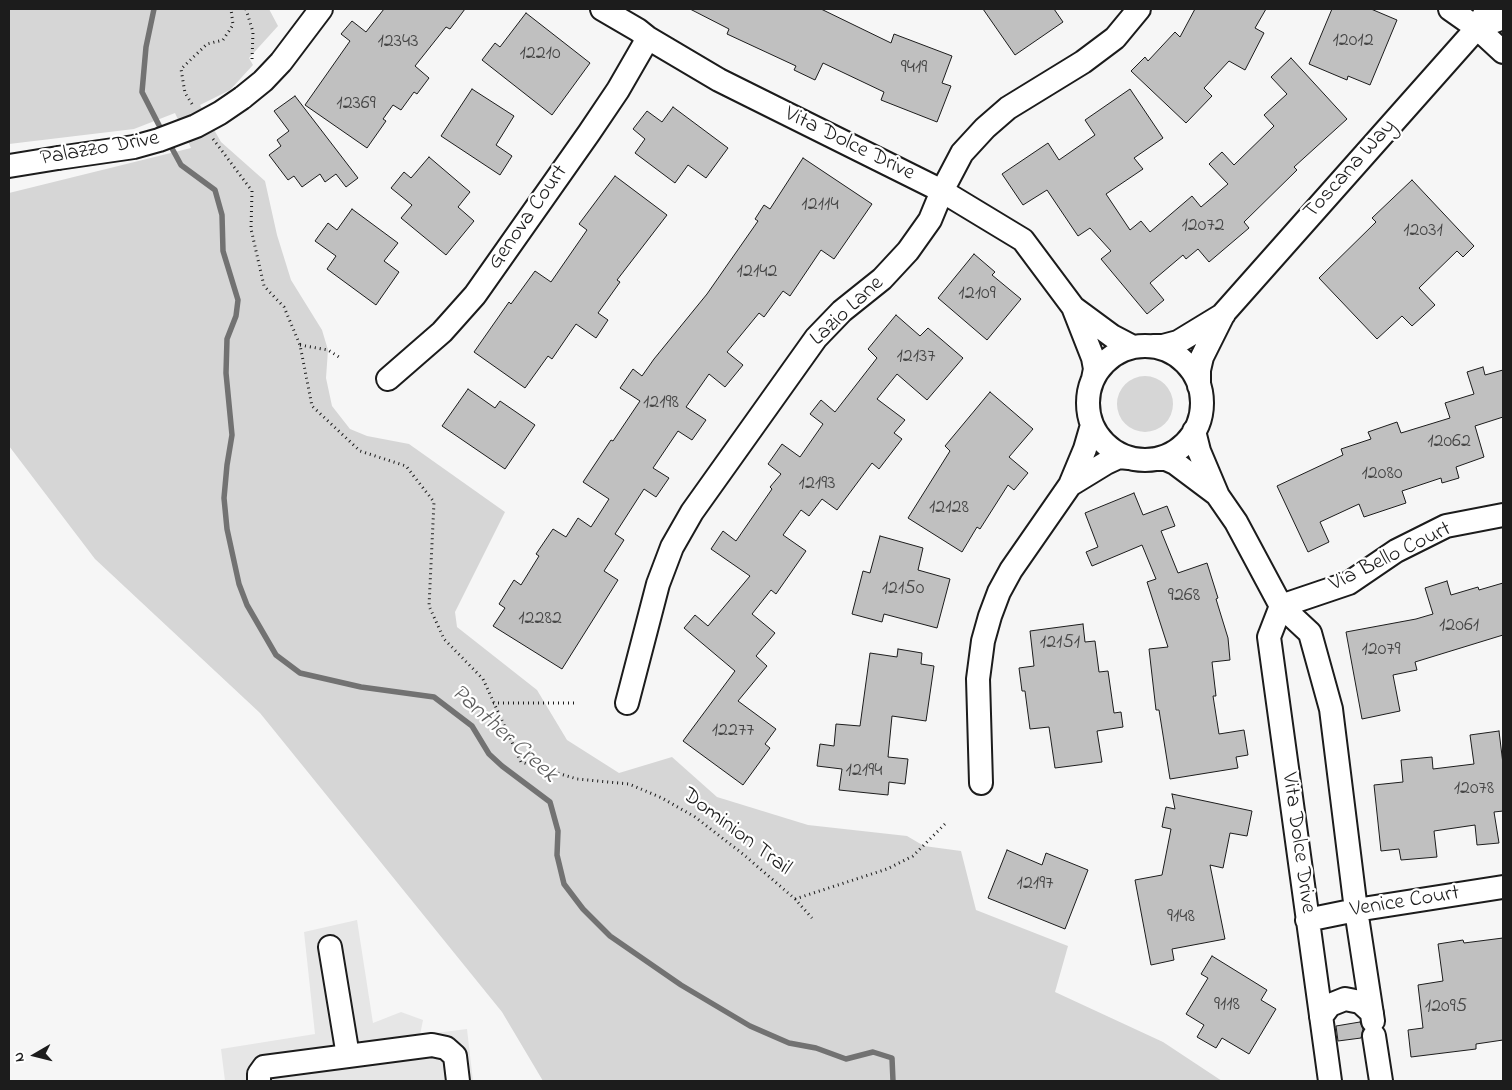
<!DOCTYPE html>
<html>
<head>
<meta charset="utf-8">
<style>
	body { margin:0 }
	#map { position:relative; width:1512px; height:1090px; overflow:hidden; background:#f6f6f6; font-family:"Indie Flower",sans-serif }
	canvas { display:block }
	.frame { position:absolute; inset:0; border:10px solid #1c1c1c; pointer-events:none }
	.north { position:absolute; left:10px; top:1030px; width:50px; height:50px; -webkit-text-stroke:4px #fff; paint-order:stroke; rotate:262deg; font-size:14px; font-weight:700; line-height:20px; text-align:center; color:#1c1c1c }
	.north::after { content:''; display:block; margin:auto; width:18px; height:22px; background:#1c1c1c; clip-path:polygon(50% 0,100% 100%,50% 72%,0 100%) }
</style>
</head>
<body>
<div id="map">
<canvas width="1512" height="1090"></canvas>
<div class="frame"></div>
<div class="north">N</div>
</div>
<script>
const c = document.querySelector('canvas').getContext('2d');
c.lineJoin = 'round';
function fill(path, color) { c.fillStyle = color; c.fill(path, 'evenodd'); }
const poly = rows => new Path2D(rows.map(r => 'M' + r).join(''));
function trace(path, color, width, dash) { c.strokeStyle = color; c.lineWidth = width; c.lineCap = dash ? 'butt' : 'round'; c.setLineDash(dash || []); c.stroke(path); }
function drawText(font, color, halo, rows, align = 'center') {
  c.font = font + ' "Indie Flower",sans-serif'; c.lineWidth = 4.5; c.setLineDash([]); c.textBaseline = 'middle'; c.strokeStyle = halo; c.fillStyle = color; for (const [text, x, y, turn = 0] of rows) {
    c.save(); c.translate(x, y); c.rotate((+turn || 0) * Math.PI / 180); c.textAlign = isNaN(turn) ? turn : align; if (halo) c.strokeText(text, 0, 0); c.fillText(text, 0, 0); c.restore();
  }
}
fill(poly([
	[357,920,373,1023,401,1012,423,1020,420,1035,467,1029,473,1081,225,1081,221,1049,315,1034,304,932]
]), '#e6e6e6');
fill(poly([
	[9,9,269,9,278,26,249,58,253,65,230,90,200,105,221,142,265,181,277,235,291,280,322,330,328,350,326,378,332,406,350,429,367,436,409,444,505,512,455,612,457,627,537,690,567,740,619,773,672,757,717,797,808,825,907,836,924,846,961,851,976,910,1068,946,1055,992,1163,1042,1222,1081,543,1081,502,1012,260,713,95,559,9,446,9,193,191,148,175,113,134,129,9,144],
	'1117 404a28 28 0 1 1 56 0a28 28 0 1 1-56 0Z'
]), '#d6d6d6');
trace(poly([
	[154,9,146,47,142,92,163,133],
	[168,141,181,165,215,190,222,215,223,251,238,300,236,316,227,339,226,373,232,435,227,465,224,498,227,529,239,584,247,605,276,655,300,673,361,687,434,697,472,726,489,754,502,766,550,802,558,831,557,855,564,884,583,909,610,936,681,985,750,1026,789,1043,816,1048,846,1059,873,1052,892,1058,893,1081]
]), '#727272', 5.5);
const building = poly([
	[384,9,465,9,450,29,446,27,415,66,429,78,417,94,414,92,401,110,393,105,383,119,386,121,367,148,305,105,350,41,341,34,352,21,366,32,384,9],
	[690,9,821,9,891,43,894,34,952,56,942,83,951,86,937,122,881,100,884,92,823,63,815,80,794,70,796,66,727,34,729,29,690,9],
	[983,9,1054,9,1063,22,1015,55,983,9],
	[1195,9,1266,9,1255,28,1264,33,1245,70,1229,61,1204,88,1212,96,1186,123,1131,71,1145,57,1148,61,1175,32,1180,37,1195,9],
	[1332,9,1371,9,1397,20,1370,85,1348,76,1347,80,1309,64,1332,9],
	[526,13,590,63,552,115,482,60,495,43,500,47,526,13],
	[1291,58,1347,119,1294,167,1297,170,1244,222,1249,228,1209,262,1198,249,1186,259,1183,255,1150,283,1164,300,1147,314,1101,259,1111,251,1090,228,1078,236,1047,190,1023,205,1002,174,1048,143,1059,160,1095,135,1085,120,1130,89,1163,138,1134,158,1143,169,1106,194,1130,230,1141,221,1150,232,1192,196,1201,207,1228,184,1209,164,1222,152,1234,165,1274,126,1264,115,1287,94,1271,77,1291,58],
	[472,89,514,116,496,145,512,156,500,175,441,136,472,89],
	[295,96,358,178,346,187,336,174,325,182,320,174,302,187,294,176,288,180,269,155,281,146,277,140,289,131,274,111,295,96],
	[673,107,728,148,706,178,688,165,675,183,635,153,645,139,633,129,647,111,662,122,673,107],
	[429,157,470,192,458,207,474,221,446,255,401,218,412,205,391,188,404,172,411,178,429,157],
	[803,158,872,204,834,259,821,250,790,296,783,291,764,317,759,313,727,352,743,365,725,387,709,374,686,407,706,420,692,440,678,431,653,468,669,478,656,497,644,489,615,534,624,540,604,571,618,580,562,669,493,626,505,608,499,604,514,580,521,585,539,556,536,554,553,529,566,537,578,518,591,527,609,499,583,482,611,440,613,441,640,401,620,388,633,369,642,376,654,359,707,294,758,221,755,219,764,205,770,209,803,158],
	[615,176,667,215,617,280,620,282,598,313,608,320,596,338,576,324,552,359,548,356,525,388,474,352,509,302,511,304,535,271,551,282,587,230,579,224,615,176],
	[1412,180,1474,246,1463,257,1457,251,1419,288,1435,305,1412,326,1402,316,1377,339,1319,278,1376,222,1372,218,1412,180],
	[352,209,398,243,384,261,399,272,376,305,327,269,336,256,315,241,328,223,337,230,352,209],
	[974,254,995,272,992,275,1021,299,987,340,938,298,974,254],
	[896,315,920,336,928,328,963,358,927,400,897,374,877,399,905,420,894,433,902,439,879,469,872,463,837,510,822,499,809,516,801,510,783,535,806,551,776,594,771,590,752,614,775,633,756,656,767,666,738,701,776,729,765,744,770,748,743,785,683,741,735,671,684,628,695,615,708,626,750,576,711,549,723,531,736,541,772,489,770,487,781,474,768,464,782,444,800,457,823,424,810,414,821,400,835,412,877,358,868,349,896,315],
	[1483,367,1485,375,1503,370,1503,417,1475,426,1484,457,1456,467,1459,478,1442,483,1441,478,1402,491,1406,503,1364,517,1359,504,1320,522,1329,542,1308,552,1277,486,1343,455,1341,449,1371,439,1368,432,1397,422,1401,433,1450,418,1445,403,1474,394,1467,372,1483,367],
	[468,389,495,408,500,401,535,425,505,469,442,426,468,389],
	[990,392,1033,429,1009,457,1028,473,1014,490,1008,485,980,529,977,527,962,552,908,518,950,451,945,446,990,392],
	[1134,493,1143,515,1167,506,1175,526,1161,531,1178,573,1207,563,1218,598,1216,599,1228,638,1230,660,1212,662,1216,696,1213,696,1219,734,1244,730,1248,755,1236,757,1238,768,1170,779,1159,710,1156,710,1149,649,1168,647,1147,582,1156,579,1142,545,1092,566,1086,552,1098,547,1085,513,1134,493],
	[880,536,923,548,918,570,950,579,937,628,884,614,882,622,852,614,863,571,870,573,880,536],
	[1447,581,1451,595,1478,587,1479,590,1503,583,1503,635,1415,662,1417,670,1393,675,1400,711,1362,719,1346,632,1416,619,1433,614,1425,588,1447,581],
	[1083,624,1085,642,1095,641,1099,672,1108,671,1114,713,1121,712,1123,727,1097,731,1102,762,1055,768,1049,727,1030,729,1025,691,1022,691,1019,668,1034,666,1030,631,1083,624],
	[898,649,922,653,921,664,934,666,926,721,892,716,888,757,908,759,905,784,889,782,888,795,839,790,842,769,817,766,820,744,834,746,836,724,860,726,870,653,897,657,898,649],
	[1499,731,1503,764,1503,811,1494,812,1499,843,1477,845,1475,825,1434,831,1437,857,1401,860,1399,849,1381,851,1374,785,1403,782,1401,760,1432,757,1433,769,1474,764,1470,735,1499,731],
	[1172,794,1252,811,1247,836,1230,833,1223,868,1210,865,1225,939,1172,949,1174,960,1151,965,1135,880,1162,875,1171,829,1162,827,1166,807,1175,809,1172,794],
	[1007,850,1042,865,1046,853,1088,870,1065,929,988,898,1007,850],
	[1503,938,1503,1040,1476,1044,1476,1049,1411,1057,1408,1030,1423,1028,1418,985,1443,981,1438,944,1463,940,1464,943,1503,938],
	[1212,956,1267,990,1261,1000,1276,1009,1249,1054,1222,1038,1216,1048,1197,1037,1204,1025,1186,1014,1208,978,1201,974,1212,956],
	[1360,1022,1363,1029,1361,1038,1338,1041,1336,1026,1360,1022]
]);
fill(building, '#c0c0c0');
trace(building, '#1c1c1c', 1);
const minor = poly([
	[602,9,638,30,648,38,719,80,942,191,1023,240,1073,307,1093,358,1095,369,1093,379],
	[1450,9,1477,28,1503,52],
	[1477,28,1503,18],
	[242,98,263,81,281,62,321,9],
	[9,166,58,158],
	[1074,308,1112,336,1133,347],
	[1153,346,1163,346,1178,342,1224,314],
	'1088 403a57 57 0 1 1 114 0a57 57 0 1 1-114 0Z',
	[388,379,442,332,475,295,589,133,618,90,648,38],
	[1199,386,1199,370,1202,357,1224,313,1477,28,1487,9],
	[1194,431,1199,451,1218,496,1236,522,1281,606,1310,633,1331,709,1356,910,1373,1021],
	[1156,459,1166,459,1175,463,1215,493],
	[1070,485,1106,463,1119,457,1129,458],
	[1281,606,1269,637,1330,1081],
	[1281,606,1349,583,1396,551,1446,526,1503,515],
	[627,703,658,584,672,547,692,512,816,338,842,311,882,279,908,251,930,220,942,191,962,153,985,128,1008,108,1083,62,1115,38,1139,9],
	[981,783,978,679,983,641,990,616,999,592,1011,570,1070,485,1085,449,1092,425],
	[1307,920,1356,910,1503,887],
	[330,947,348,1056],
	[1321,1017,1330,1005,1345,999,1360,1002,1372,1013],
	[1374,1036,1381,1081],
	[259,1081,259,1074,264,1067,432,1045,446,1048,455,1056,458,1081]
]);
trace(minor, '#1c1c1c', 26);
trace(poly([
	[246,9,253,32,252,60,251,62],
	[192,104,185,93,181,69,207,44,223,40,233,25,231,9],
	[213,139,252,191,251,229,264,286,284,307,300,345,312,406,360,451,406,466,434,502,429,606,444,639,483,679,521,762,577,779,629,784,662,798,695,817,743,854,795,899,812,918],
	[300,345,328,350,339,357],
	[493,703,576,703],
	[795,899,887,869,913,856,946,823]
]), '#1c1c1c', 3, [1, 4]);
trace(minor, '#fff', 22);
const minorBridge = poly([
	[58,158,134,147,159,140,196,126,220,113,242,98]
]);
trace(minorBridge, '#1c1c1c', 26, []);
trace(minorBridge, '#fff', 22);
drawText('20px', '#454545', null, [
	["12012",1353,42],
	["12343",398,43],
	["12210",540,55],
	["9419",914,69],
	["12369",356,105],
	["12114",820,206],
	["12072",1203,227],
	["12031",1423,232],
	["12142",757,273],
	["12109",977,295],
	["12137",916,358],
	["12198",661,404],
	["12062",1449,443],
	["12080",1382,475],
	["12193",817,485],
	["12128",949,509],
	["12150",903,590],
	["9268",1184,597],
	["12282",540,620],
	["12061",1459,627],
	["12151",1060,644],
	["12079",1381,651],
	["12277",733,732],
	["12194",864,772],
	["12078",1474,790],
	["12197",1035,885],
	["9148",1181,918],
	["9118",1227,1006],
	["12095",1446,1008]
]);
drawText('22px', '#1c1c1c', '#fff', [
	["Vita Dolce Drive",849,145,26],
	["Palazzo Drive",100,150,-10],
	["Toscana Way",1351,170,-48],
	["Genova Court",529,218,-55],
	["Lazio Lane",848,312,-43],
	["Via Bello Court",1391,558,-26],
	["Dominion Trail",736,833,37],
	["Vita Dolce Drive",1297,843,82],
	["Venice Court",1405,903,-9]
]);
drawText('italic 24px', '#5d5d5d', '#fff', [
	["Panther Creek",503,735,42]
]);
</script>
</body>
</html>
